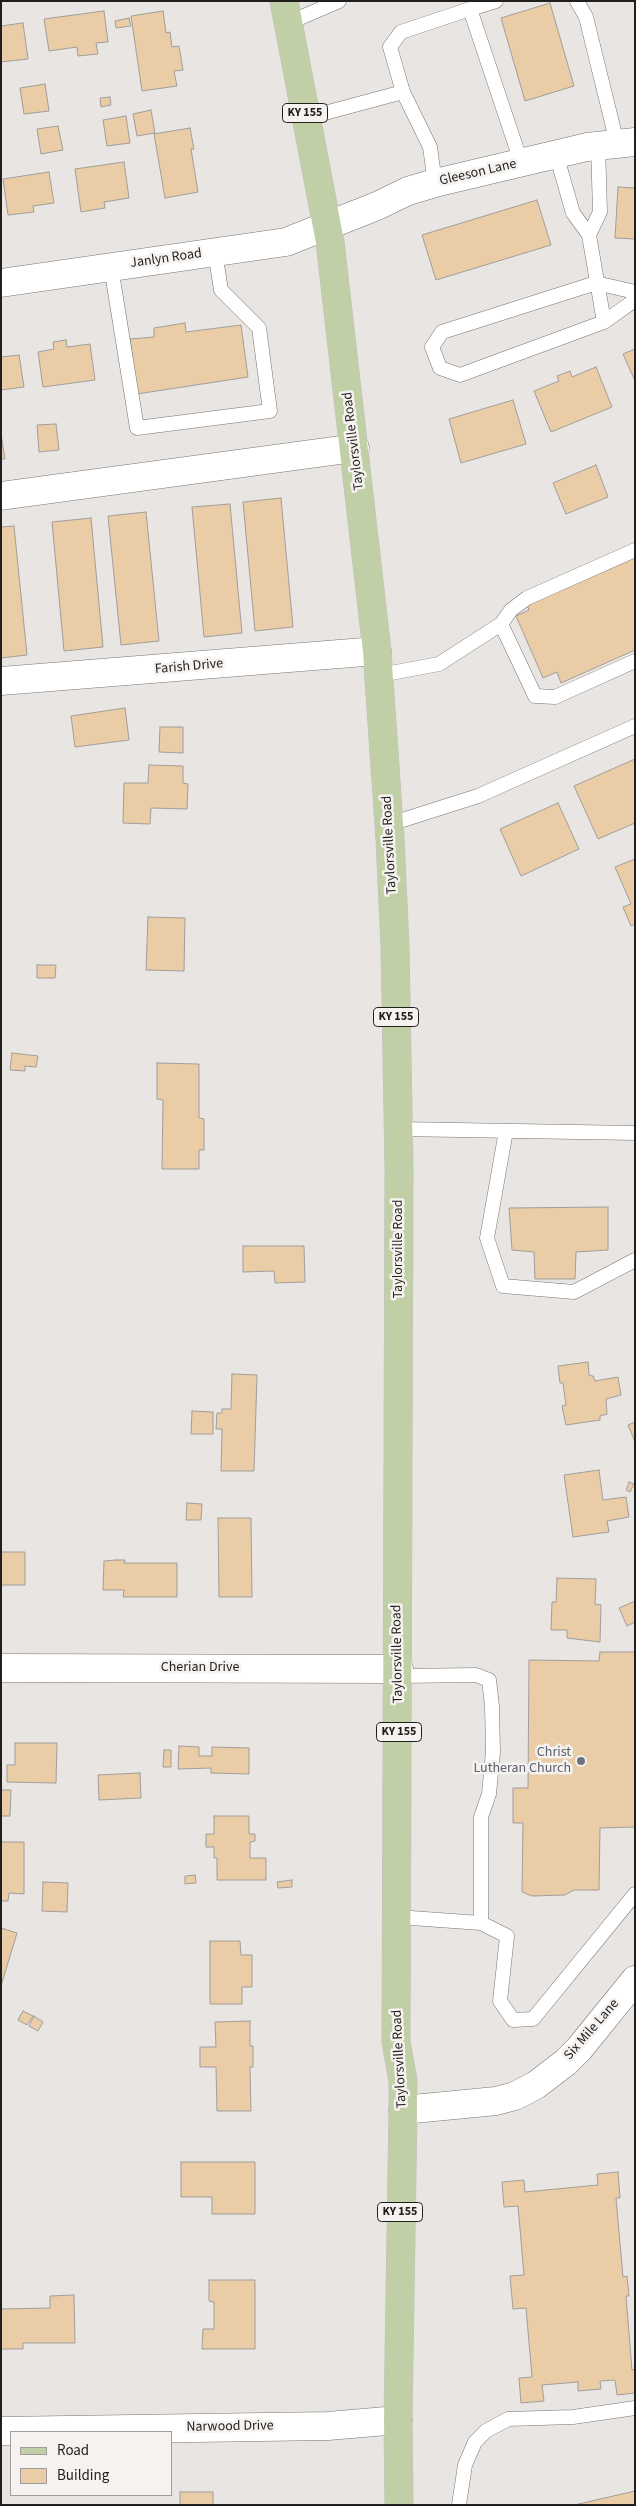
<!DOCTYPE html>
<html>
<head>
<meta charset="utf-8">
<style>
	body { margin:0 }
	#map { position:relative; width:636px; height:2506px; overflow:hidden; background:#e8e5e2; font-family:"Source Sans 3",sans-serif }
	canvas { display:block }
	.frame { position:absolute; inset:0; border:2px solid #201f1e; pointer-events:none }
	.legend { position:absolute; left:10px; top:2431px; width:162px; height:65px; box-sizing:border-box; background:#f5f2ef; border:1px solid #a09e9b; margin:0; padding:6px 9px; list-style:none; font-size:15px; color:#201f1e }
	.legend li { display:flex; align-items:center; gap:10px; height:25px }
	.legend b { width:25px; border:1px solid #a09e9b }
</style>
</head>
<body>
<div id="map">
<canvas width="636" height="2506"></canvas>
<div class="frame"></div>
<ul class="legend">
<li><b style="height:6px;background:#c1cfa7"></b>Road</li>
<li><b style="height:14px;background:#eacca6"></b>Building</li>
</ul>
</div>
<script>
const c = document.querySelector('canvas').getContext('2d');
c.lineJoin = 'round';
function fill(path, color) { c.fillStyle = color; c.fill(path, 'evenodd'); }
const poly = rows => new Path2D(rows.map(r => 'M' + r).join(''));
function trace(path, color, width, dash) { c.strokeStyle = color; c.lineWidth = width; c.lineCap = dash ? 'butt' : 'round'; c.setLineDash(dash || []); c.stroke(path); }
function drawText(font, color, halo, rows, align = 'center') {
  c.font = font + ' "Source Sans 3",sans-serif'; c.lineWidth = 5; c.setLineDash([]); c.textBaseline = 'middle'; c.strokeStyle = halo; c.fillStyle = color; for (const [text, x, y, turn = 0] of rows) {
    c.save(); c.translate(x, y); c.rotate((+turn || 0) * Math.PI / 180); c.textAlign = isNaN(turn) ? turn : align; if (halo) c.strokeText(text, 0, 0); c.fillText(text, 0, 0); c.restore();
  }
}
const building = poly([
	[550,3,574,86,525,101,501,18,550,3],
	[104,11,108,42,96,43,98,54,78,56,77,47,49,51,44,19,104,11],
	[163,11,166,33,170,32,172,47,179,46,183,70,174,71,177,86,142,91,131,16,163,11],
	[129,18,131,26,116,28,115,21,129,18],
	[23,23,28,59,1,62,1,26,23,23],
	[45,84,49,111,24,114,20,88,45,84],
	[110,97,111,105,101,107,100,98,110,97],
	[151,110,155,133,137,136,133,114,151,110],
	[126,116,130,143,107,146,103,120,126,116],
	[58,126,63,150,41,154,37,129,58,126],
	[190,128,194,149,191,149,198,192,165,198,154,134,190,128],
	[124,162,129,198,104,202,105,208,81,212,75,169,124,162],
	[49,172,54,203,33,206,34,212,8,215,3,179,49,172],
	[618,187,635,188,635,239,615,238,618,187],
	[537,200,551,245,436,280,422,235,537,200],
	[185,323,186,332,241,325,248,377,137,394,130,339,154,337,154,328,185,323],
	[66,340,67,347,90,344,95,380,43,387,38,352,54,349,53,342,66,340],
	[635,349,635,381,623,354,635,349],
	[19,355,24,387,1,390,1,357,19,355],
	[596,367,612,407,551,432,534,391,559,381,557,376,570,371,572,377,596,367],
	[513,400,526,444,461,463,449,419,513,400],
	[56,424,59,450,39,452,37,425,56,424],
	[1,434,5,459,1,459,1,434],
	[596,465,608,497,566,514,553,483,596,465],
	[281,498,293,627,255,631,243,502,281,498],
	[230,504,242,633,204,637,192,507,230,504],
	[146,512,159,641,121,645,108,516,146,512],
	[91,518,103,647,64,651,52,522,91,518],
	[14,526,27,655,1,658,1,527,14,526],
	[635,551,635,650,561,683,557,672,543,678,516,616,529,610,525,600,635,551],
	[125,708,129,740,75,747,71,716,125,708],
	[160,727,183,727,183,753,159,752,160,727],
	[635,759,635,823,598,839,574,786,635,759],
	[149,765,183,766,183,783,188,784,187,809,151,808,150,824,123,823,124,783,148,783,149,765],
	[558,803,579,849,521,876,500,829,558,803],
	[635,859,635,924,631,926,623,907,631,904,615,867,635,859],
	[148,917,185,918,184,971,146,970,148,917],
	[37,965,56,965,55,978,37,978,37,965],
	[12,1053,38,1056,36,1067,25,1066,25,1071,10,1070,12,1053],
	[157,1063,199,1064,199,1118,204,1119,204,1150,199,1150,199,1169,162,1169,163,1100,157,1099,157,1063],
	[608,1207,608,1250,576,1252,575,1279,535,1279,534,1252,512,1250,509,1208,608,1207],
	[243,1246,304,1246,305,1282,275,1283,274,1271,243,1272,243,1246],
	[588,1362,589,1375,593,1376,595,1381,618,1377,621,1395,606,1399,607,1414,600,1416,600,1420,566,1425,562,1406,566,1405,563,1383,560,1383,558,1366,588,1362],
	[232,1374,257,1375,254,1471,221,1471,222,1429,216,1429,217,1413,222,1413,222,1409,231,1409,232,1374],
	[192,1411,213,1412,213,1434,191,1434,192,1411],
	[635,1422,635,1442,628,1425,635,1422],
	[599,1470,603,1500,626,1497,629,1517,607,1521,609,1532,573,1537,564,1475,599,1470],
	[629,1482,634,1484,630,1492,626,1490,629,1482],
	[187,1503,202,1504,201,1520,186,1520,187,1503],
	[218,1518,251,1518,252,1597,219,1597,218,1518],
	[1,1552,25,1552,25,1585,1,1585,1,1552],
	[116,1560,125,1560,124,1563,177,1563,177,1597,123,1597,124,1590,103,1590,104,1561,116,1560],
	[557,1578,596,1579,595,1604,601,1605,600,1642,567,1638,567,1630,551,1630,552,1602,556,1602,557,1578],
	[635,1601,635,1622,627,1626,619,1608,635,1601],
	[600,1652,635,1652,635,1827,600,1828,599,1890,574,1890,565,1895,532,1896,522,1892,523,1823,513,1823,513,1788,528,1788,529,1660,599,1661,600,1652],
	[15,1743,57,1743,56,1783,7,1782,7,1765,15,1765,15,1743],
	[179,1746,199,1747,199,1756,212,1756,212,1747,249,1748,249,1774,211,1773,211,1768,178,1769,179,1746],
	[164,1750,171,1750,171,1767,163,1767,164,1750],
	[140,1773,141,1798,99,1800,98,1775,140,1773],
	[1,1790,11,1790,10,1816,1,1816,1,1790],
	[214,1816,249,1816,249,1834,255,1834,255,1841,250,1842,250,1858,266,1858,266,1880,217,1880,217,1858,214,1858,214,1847,206,1847,206,1834,214,1834,214,1816],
	[1,1842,24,1842,24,1894,9,1893,8,1901,1,1901,1,1842],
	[195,1875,196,1883,185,1884,185,1876,195,1875],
	[292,1880,292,1887,278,1888,277,1882,292,1880],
	[43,1882,68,1883,67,1912,42,1911,43,1882],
	[1,1928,17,1933,1,1986,1,1928],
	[210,1941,240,1941,241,1955,252,1955,252,1987,242,1987,242,2004,210,2004,210,1941],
	[23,2011,33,2016,27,2025,18,2020,23,2011],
	[34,2016,43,2022,38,2031,29,2026,34,2016],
	[250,2021,250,2046,253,2046,253,2067,250,2067,251,2111,217,2111,216,2067,200,2067,200,2047,216,2047,215,2022,250,2021],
	[181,2162,255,2162,255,2214,212,2214,212,2197,181,2197,181,2162],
	[618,2172,620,2198,616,2198,623,2277,627,2276,629,2296,626,2296,632,2370,635,2369,635,2393,617,2395,615,2380,600,2381,601,2389,578,2391,578,2382,542,2385,544,2401,521,2403,519,2378,532,2377,526,2308,513,2309,510,2276,524,2275,518,2206,504,2207,502,2182,524,2180,525,2192,598,2185,597,2174,618,2172],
	[209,2280,255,2280,255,2349,202,2349,203,2329,214,2329,214,2302,209,2301,209,2280],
	[74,2295,75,2343,23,2343,23,2349,1,2349,1,2309,50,2308,50,2296,74,2295],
	[635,2491,635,2505,574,2505,635,2491],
	[180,2492,213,2492,213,2505,180,2505,180,2492]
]);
fill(building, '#eacca6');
trace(building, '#a09e9a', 1);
const lane = poly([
	[577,1,586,17,617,143],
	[470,9,496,1],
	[288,23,339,1],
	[403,92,390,47,401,32,470,9,521,162],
	[306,118,403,92,430,147,435,183],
	[556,154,573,213,589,235,600,212,598,145],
	[589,235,604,322],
	[111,267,137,428,270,411,259,328,221,290,215,252],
	[635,292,596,283,442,332,432,347,440,368,460,375,604,322,635,300],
	[501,624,535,696,555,697,635,661],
	[380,675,439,664,501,624,511,610,527,598,635,550],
	[390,824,478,796,635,726],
	[398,1129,635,1133],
	[506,1131,487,1238,503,1286,574,1292,635,1260],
	[399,1676,476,1675,489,1680,492,1706,493,1752,489,1794,481,1817,481,1923],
	[397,1917,481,1923,507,1936,500,2001,513,2020,533,2019,635,1894],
	[459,2505,465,2465,475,2442,486,2431,508,2419,573,2417,635,2408]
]);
const street = poly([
	[1,283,286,242,377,206,408,191,435,183,587,147,635,142],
	[1,496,355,448],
	[1,681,377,651],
	[1,1668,399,1669],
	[1,2431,328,2426,398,2420]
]);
const secondary = poly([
	[403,2110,496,2101,515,2096,536,2085,566,2062,579,2049,635,1980]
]);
const primary = poly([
	[284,1,330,242,377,651,390,839,395,946,399,1168,396,2042,403,2081,403,2110,398,2420,399,2505]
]);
trace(lane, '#777572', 15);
trace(street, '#777572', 29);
trace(secondary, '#777572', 29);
trace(primary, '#c1c0c0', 29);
trace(lane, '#fff', 14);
trace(street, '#fff', 28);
trace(secondary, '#fff', 28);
trace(primary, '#c1cfa7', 28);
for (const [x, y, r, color] of [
	[581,1761,5,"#6b7280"]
]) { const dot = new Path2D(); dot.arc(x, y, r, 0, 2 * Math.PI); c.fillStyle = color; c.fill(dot); trace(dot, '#f5f2ef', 2); }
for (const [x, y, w] of [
	[305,113,45],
	[396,1017,45],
	[399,1732,45],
	[400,2212,45]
]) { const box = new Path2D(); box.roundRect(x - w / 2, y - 9.5, w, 19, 4); c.fillStyle = '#f5f2ef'; c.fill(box); trace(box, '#201f1e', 1); }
drawText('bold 12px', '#201f1e', null, [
	["KY 155",305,113],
	["KY 155",396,1017],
	["KY 155",399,1732],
	["KY 155",400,2212]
]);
drawText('14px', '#201f1e', '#f5f2ef', [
	["Gleeson Lane",478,173,-13],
	["Janlyn Road",166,259,-8],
	["Taylorsville Road",354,441,-97],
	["Farish Drive",189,667,-5],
	["Taylorsville Road",390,845,-93],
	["Taylorsville Road",399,1249,-90],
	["Taylorsville Road",398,1654,-91],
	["Cherian Drive",200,1668],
	["Six Mile Lane",592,2030,-49],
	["Taylorsville Road",400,2059,-93],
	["Narwood Drive",230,2427,-1]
]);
drawText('14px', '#5b616d', '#f5f2ef', [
	["Christ",571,1753],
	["Lutheran Church",571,1769]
], 'right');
</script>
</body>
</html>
